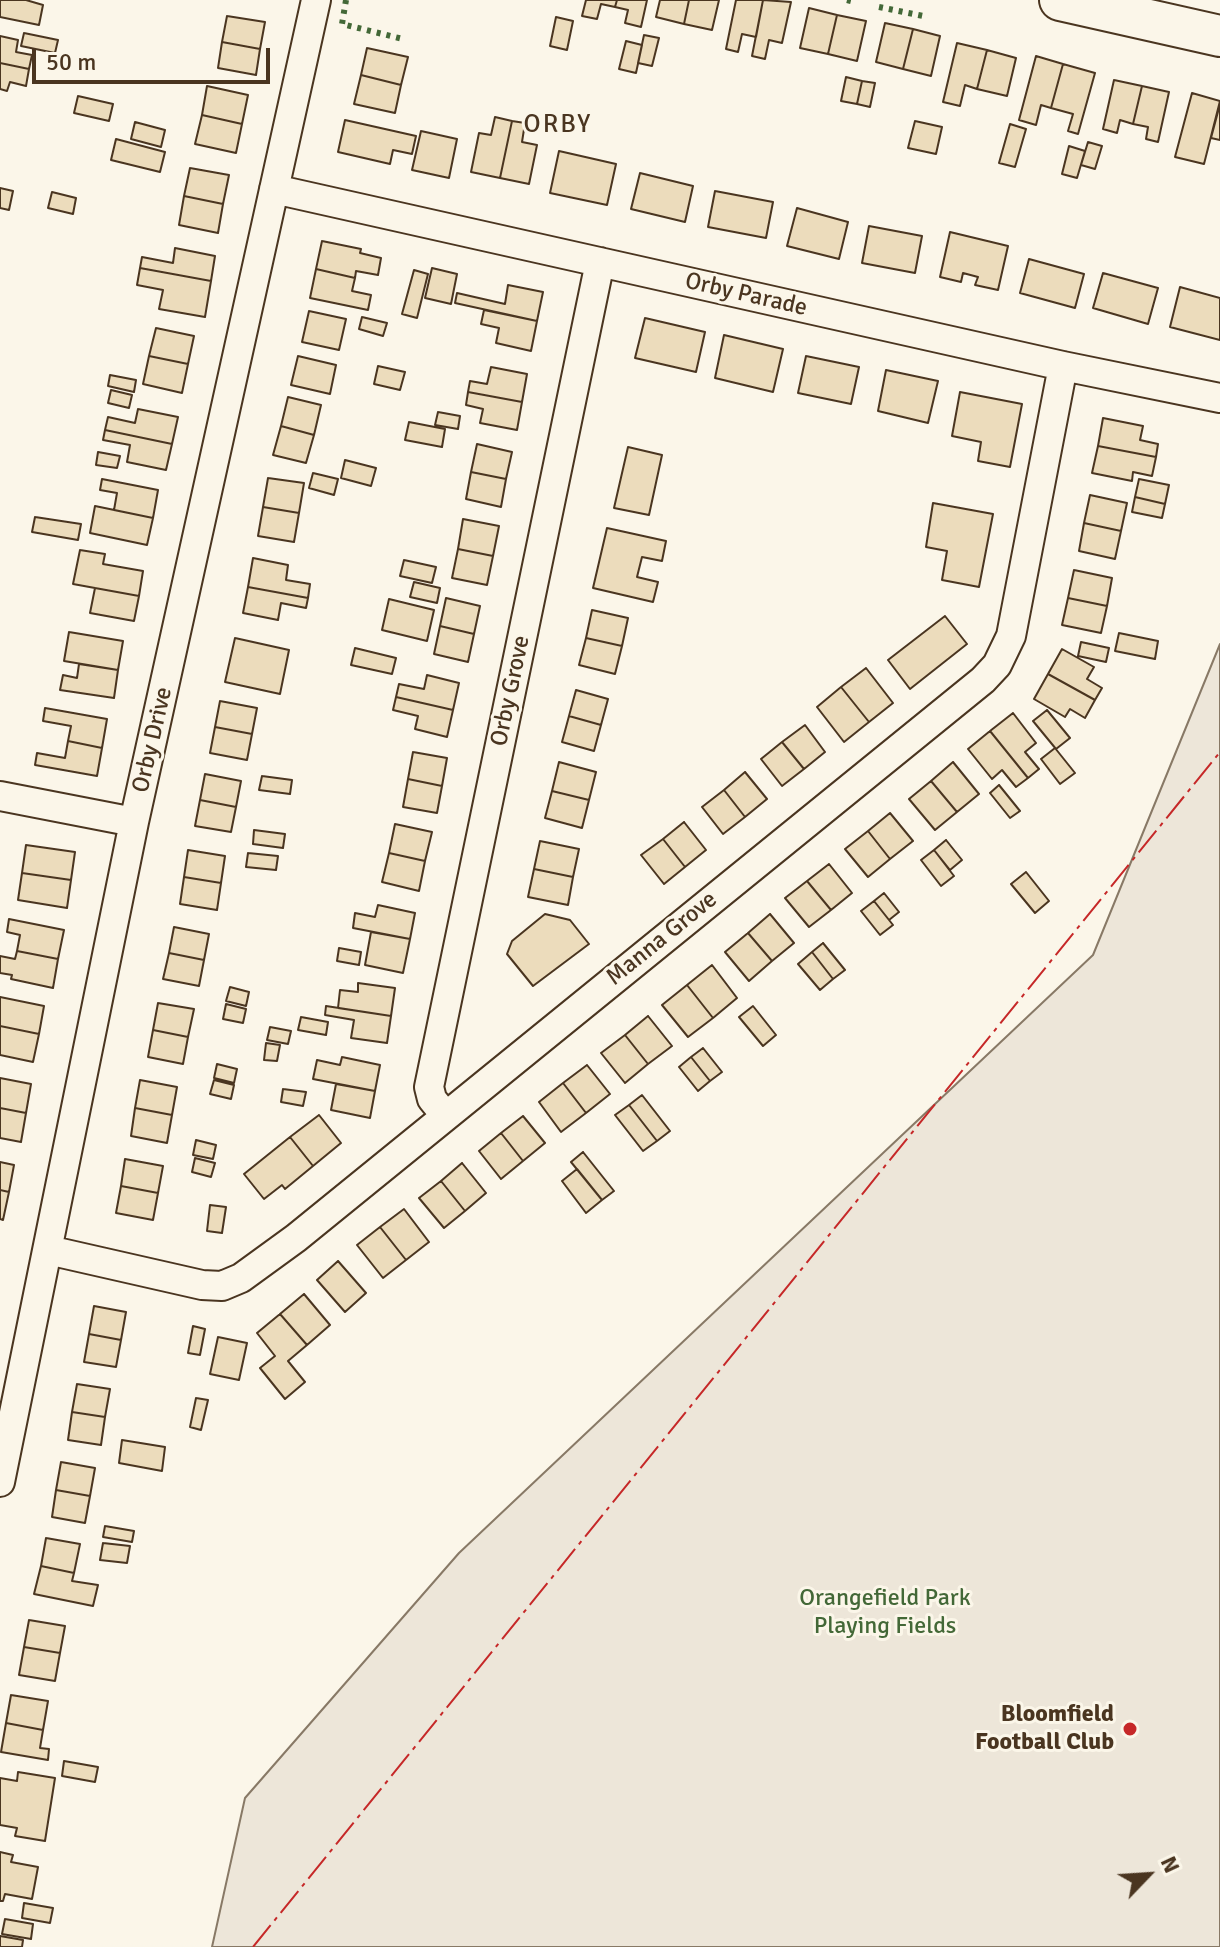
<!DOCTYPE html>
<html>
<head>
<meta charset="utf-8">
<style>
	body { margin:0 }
	#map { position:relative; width:1220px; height:1947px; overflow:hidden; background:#fbf6e9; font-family:Signika,sans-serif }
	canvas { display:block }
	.north { position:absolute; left:1108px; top:1835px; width:80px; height:80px; -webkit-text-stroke:6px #fbf6e9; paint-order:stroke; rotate:65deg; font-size:22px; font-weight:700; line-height:32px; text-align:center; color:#4a3520 }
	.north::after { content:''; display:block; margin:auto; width:28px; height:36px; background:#4a3520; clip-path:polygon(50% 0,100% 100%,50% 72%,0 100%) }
	.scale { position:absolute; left:32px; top:48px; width:238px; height:36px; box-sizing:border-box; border:4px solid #4a3520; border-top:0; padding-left:10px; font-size:24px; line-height:28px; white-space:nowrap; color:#4a3520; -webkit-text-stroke:6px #fbf6e9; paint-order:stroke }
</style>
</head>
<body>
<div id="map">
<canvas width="1220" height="1947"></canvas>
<div class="north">N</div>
<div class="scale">50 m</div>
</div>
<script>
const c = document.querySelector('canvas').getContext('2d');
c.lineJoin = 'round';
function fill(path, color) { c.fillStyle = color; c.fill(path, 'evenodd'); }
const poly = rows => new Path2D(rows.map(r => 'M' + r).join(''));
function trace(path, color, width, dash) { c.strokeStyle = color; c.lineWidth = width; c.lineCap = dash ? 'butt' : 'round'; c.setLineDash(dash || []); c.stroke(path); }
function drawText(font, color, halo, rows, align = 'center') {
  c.font = font + ' Signika,sans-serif'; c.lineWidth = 6; c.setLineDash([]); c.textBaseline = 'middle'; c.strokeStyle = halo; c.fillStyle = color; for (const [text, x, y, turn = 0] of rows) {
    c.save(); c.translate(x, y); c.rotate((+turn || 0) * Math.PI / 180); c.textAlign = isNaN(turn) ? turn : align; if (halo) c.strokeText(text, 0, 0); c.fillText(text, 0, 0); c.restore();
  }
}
const green = poly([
	[1220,644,1220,1947,212,1947,245,1798,459,1553,1093,955,1220,644]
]);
fill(green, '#ede6d9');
trace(green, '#887966', 2);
const building = poly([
	[0,0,26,0,43,5,39,25,0,17,0,0],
	[586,0,617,0,615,7,601,4,597,19,582,16,586,0],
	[617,0,647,0,641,27,625,23,628,10,615,7,617,0],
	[660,0,689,0,684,24,656,17,660,0],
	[689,0,719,0,712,30,684,24,689,0],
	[736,0,763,0,756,37,742,34,738,52,726,49,736,0],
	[763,0,791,2,782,43,769,40,765,59,752,56,763,0],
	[809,8,837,15,828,54,800,48,809,8],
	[837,15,866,21,857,61,828,54,837,15],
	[227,16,265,22,260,49,222,42,227,16],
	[556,17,573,21,567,50,550,46,556,17],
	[885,23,913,29,903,69,876,62,885,23],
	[913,29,940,36,931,76,903,69,913,29],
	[24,33,58,40,55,53,21,46,24,33],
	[644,35,659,38,652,66,638,63,644,35],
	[0,36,18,40,16,52,32,55,29,69,0,63,0,36],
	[626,41,642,45,636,73,619,69,626,41],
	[222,42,260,49,256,75,218,68,222,42],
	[957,43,987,50,977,89,965,85,960,106,943,102,957,43],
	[367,48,408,57,401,85,361,75,367,48],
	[987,50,1016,58,1007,96,977,89,987,50],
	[1036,56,1063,64,1051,108,1041,105,1036,125,1019,120,1036,56],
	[0,63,29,69,26,86,10,82,7,91,0,89,0,63],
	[1063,64,1095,73,1078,134,1068,131,1073,114,1051,108,1063,64],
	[361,75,401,85,395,113,354,104,361,75],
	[846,77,862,81,857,104,841,101,846,77],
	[1114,80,1142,86,1133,124,1120,120,1117,133,1103,129,1114,80],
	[862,81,875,83,870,107,857,104,862,81],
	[207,86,248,95,242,124,202,115,207,86],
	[1142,86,1169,92,1158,142,1146,139,1148,127,1133,124,1142,86],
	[1192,93,1220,101,1204,164,1175,157,1192,93],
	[78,96,113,104,109,121,74,113,78,96],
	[1220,104,1220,140,1211,138,1220,104],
	[202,115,242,124,236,153,195,144,202,115],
	[495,117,512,121,500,178,471,172,479,133,491,135,495,117],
	[345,120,416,136,412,154,393,150,390,164,338,152,345,120],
	[512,121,525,123,522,142,537,145,529,184,500,178,512,121],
	[915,121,942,127,936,154,908,148,915,121],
	[135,122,165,130,161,147,131,139,135,122],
	[1010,124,1026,129,1015,167,999,163,1010,124],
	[421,131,457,139,449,178,412,170,421,131],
	[116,139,165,152,160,172,111,160,116,139],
	[1088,142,1102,146,1095,169,1081,165,1088,142],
	[1069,146,1085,151,1077,178,1062,174,1069,146],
	[559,151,616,164,607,205,550,193,559,151],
	[190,168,229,175,223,204,184,196,190,168],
	[640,173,693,186,685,222,631,209,640,173],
	[0,188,13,191,9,210,0,208,0,188],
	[715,191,773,202,766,238,708,227,715,191],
	[52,192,76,198,73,214,48,208,52,192],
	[184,196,223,204,218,233,179,225,184,196],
	[797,208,848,222,839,259,787,246,797,208],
	[869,226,922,236,915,273,862,263,869,226],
	[950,232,1008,246,998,290,975,285,978,277,963,273,961,282,940,277,950,232],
	[322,241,361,249,360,253,381,258,378,275,356,271,355,278,316,269,322,241],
	[175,248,215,256,211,281,140,268,142,257,173,263,175,248],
	[1029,259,1084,274,1075,308,1020,293,1029,259],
	[140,268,211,281,205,317,159,309,163,290,137,285,140,268],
	[432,268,457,274,451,304,425,298,432,268],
	[316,269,355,278,352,291,371,295,368,310,310,298,316,269],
	[414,270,428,274,417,318,402,314,414,270],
	[1103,273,1158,288,1148,324,1093,308,1103,273],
	[508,285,543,292,537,321,455,303,457,293,505,304,508,285],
	[1180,287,1220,298,1220,340,1170,327,1180,287],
	[484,310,537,321,531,351,496,343,499,328,481,324,484,310],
	[309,311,346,319,339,350,302,342,309,311],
	[362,317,387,323,383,336,359,329,362,317],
	[645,318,705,332,696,372,635,358,645,318],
	[156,328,194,336,188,364,149,356,156,328],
	[724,335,783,349,773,392,715,378,724,335],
	[149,356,188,364,182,393,143,384,149,356],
	[298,356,336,365,330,394,291,385,298,356],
	[806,356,859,367,851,404,798,393,806,356],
	[378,366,405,372,400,390,374,384,378,366],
	[491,367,527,374,522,402,468,392,470,381,487,384,491,367],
	[886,370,938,381,928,423,878,411,886,370],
	[110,375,136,380,134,392,108,386,110,375],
	[111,390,132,395,129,408,108,403,111,390],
	[468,392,522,402,517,430,480,423,483,409,466,405,468,392],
	[960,392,1022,404,1010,467,978,461,981,442,952,436,960,392],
	[288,397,321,405,314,435,281,426,288,397],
	[138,409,178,417,172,444,105,430,108,417,135,423,138,409],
	[438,412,460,416,458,429,435,425,438,412],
	[1103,418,1143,426,1140,440,1158,444,1156,457,1098,446,1103,418],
	[409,422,445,429,442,447,405,440,409,422],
	[281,426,314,435,306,463,273,455,281,426],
	[105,430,172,444,166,470,127,462,130,445,103,440,105,430],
	[477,444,512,452,506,479,471,472,477,444],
	[1098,446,1156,457,1152,476,1133,472,1132,481,1092,473,1098,446],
	[628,447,662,455,649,515,614,508,628,447],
	[98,452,120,456,117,468,96,465,98,452],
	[345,460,376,468,371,486,341,478,345,460],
	[471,472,506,479,501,507,466,499,471,472],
	[313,473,338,479,334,495,309,488,313,473],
	[268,478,304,483,299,513,263,507,268,478],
	[102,479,158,490,153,518,114,510,117,493,100,490,102,479],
	[1139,479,1169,485,1165,504,1135,497,1139,479],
	[1090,495,1127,503,1121,531,1084,523,1090,495],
	[1135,497,1165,504,1162,518,1132,512,1135,497],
	[933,503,993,514,979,587,942,580,947,551,926,547,933,503],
	[95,506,153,518,147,545,90,533,95,506],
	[263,507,299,513,294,542,258,536,263,507],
	[35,517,81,524,78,540,32,532,35,517],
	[463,519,499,526,493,556,458,549,463,519],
	[1084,523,1121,531,1115,559,1079,551,1084,523],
	[607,528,666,541,662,561,642,557,637,577,658,582,653,602,593,588,607,528],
	[458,549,493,556,487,585,452,578,458,549],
	[80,550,105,554,103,564,143,571,139,596,73,584,80,550],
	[253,558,288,565,286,580,310,584,308,598,248,587,253,558],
	[404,560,436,567,432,583,400,576,404,560],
	[1074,570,1112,578,1107,606,1068,598,1074,570],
	[414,582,440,588,437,603,410,597,414,582],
	[248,587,308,598,306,608,281,603,278,620,243,613,248,587],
	[95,588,139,596,134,621,90,613,95,588],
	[446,598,480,606,474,634,440,626,446,598],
	[1068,598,1107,606,1101,633,1062,625,1068,598],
	[389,599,434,610,427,641,382,630,389,599],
	[592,610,628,618,622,646,586,638,592,610],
	[945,616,967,644,910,689,888,660,945,616],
	[440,626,474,634,468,662,434,654,440,626],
	[69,632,123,641,118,670,64,661,69,632],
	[1119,633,1158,641,1155,659,1115,651,1119,633],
	[235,638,289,650,280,694,225,682,235,638],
	[586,638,622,646,615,674,579,665,586,638],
	[1081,642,1109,648,1106,662,1078,656,1081,642],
	[355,648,396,658,392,674,351,665,355,648],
	[1062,649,1094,667,1087,679,1102,688,1095,700,1048,674,1062,649],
	[79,664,118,670,114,698,60,690,63,675,77,678,79,664],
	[866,668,893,703,869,722,841,687,866,668],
	[1048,674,1095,700,1085,718,1070,709,1065,717,1034,699,1048,674],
	[427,675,459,683,453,710,396,697,399,684,424,689,427,675],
	[841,687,869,722,844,742,817,707,841,687],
	[576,690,608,699,601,725,569,716,576,690],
	[396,697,453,710,447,737,415,729,418,716,393,710,396,697],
	[220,701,257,708,252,734,215,727,220,701],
	[45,708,107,719,102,748,68,741,71,726,43,721,45,708],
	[1047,710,1070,738,1056,749,1033,721,1047,710],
	[1013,713,1036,743,1025,752,1039,769,1028,778,990,731,1013,713],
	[569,716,601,725,594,751,562,742,569,716],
	[805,725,825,752,804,769,782,742,805,725],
	[215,727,252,734,247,760,210,753,215,727],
	[990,731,1028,778,1016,787,1002,770,992,779,968,749,990,731],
	[68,741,102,748,97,776,35,765,37,753,65,758,68,741],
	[782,742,804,769,782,786,761,759,782,742],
	[1055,748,1075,773,1060,784,1041,759,1055,748],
	[413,752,447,758,442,786,408,779,413,752],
	[559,762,596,772,589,800,552,791,559,762],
	[953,762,979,794,957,812,931,781,953,762],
	[745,772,767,799,745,817,724,790,745,772],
	[205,774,241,781,236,807,200,800,205,774],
	[262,776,292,780,290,794,259,790,262,776],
	[408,779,442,786,437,813,403,807,408,779],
	[931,781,957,812,935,830,909,799,931,781],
	[999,785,1020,811,1010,818,990,793,999,785],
	[724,790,745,817,723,834,702,807,724,790],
	[552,791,589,800,582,828,545,818,552,791],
	[200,800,236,807,231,832,195,826,200,800],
	[890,813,913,841,890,859,868,831,890,813],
	[684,822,706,850,685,867,663,839,684,822],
	[395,824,432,832,425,861,389,853,395,824],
	[254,830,285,834,283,848,253,844,254,830],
	[868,831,890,859,868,877,845,849,868,831],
	[663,839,685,867,664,884,641,855,663,839],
	[946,840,962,860,950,870,934,850,946,840],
	[540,841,579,849,573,877,534,869,540,841],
	[26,845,75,852,71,880,22,873,26,845],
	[188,850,225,856,221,883,184,877,188,850],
	[934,850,954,876,941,886,921,860,934,850],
	[248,853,278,856,276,870,246,867,248,853],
	[389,853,425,861,419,891,382,882,389,853],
	[829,864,852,893,831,910,807,881,829,864],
	[534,869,573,877,568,905,528,897,534,869],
	[1026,872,1049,901,1035,913,1011,884,1026,872],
	[22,873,71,880,67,908,18,900,22,873],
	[184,877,221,883,217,910,180,904,184,877],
	[807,881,831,910,809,927,785,898,807,881],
	[884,893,899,912,889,920,874,901,884,893],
	[874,901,893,925,880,935,861,911,874,901],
	[378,905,415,913,410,939,353,928,355,913,375,917,378,905],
	[545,914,570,920,589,944,533,986,507,954,512,941,545,914],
	[770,914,794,943,772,961,748,933,770,914],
	[9,919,64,930,58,959,17,951,20,935,7,932,9,919],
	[174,927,209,934,204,960,169,953,174,927],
	[371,932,410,939,403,973,365,965,371,932],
	[748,933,772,961,749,981,725,952,748,933],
	[823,943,845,970,833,979,812,952,823,943],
	[339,948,361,952,359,965,337,961,339,948],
	[17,951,58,959,53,988,11,979,12,975,0,973,0,956,15,959,17,951],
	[812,952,833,979,820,990,798,964,812,952],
	[169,953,204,960,199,986,163,979,169,953],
	[712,965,737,998,713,1018,687,985,712,965],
	[358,983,395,988,391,1016,338,1008,340,990,358,992,358,983],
	[687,985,713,1018,688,1037,662,1005,687,985],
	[230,987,249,992,246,1006,226,1001,230,987],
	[0,997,44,1006,39,1034,0,1026,0,997],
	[158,1003,194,1009,188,1037,153,1030,158,1003],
	[226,1004,246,1009,243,1023,223,1019,226,1004],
	[326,1006,391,1016,387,1043,351,1038,354,1020,325,1015,326,1006],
	[753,1006,776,1035,763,1046,739,1017,753,1006],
	[648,1016,672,1046,648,1064,625,1035,648,1016],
	[301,1017,328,1022,326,1035,298,1030,301,1017],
	[0,1026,39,1034,33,1062,0,1055,0,1026],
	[270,1027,291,1031,288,1044,267,1040,270,1027],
	[153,1030,188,1037,183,1064,148,1057,153,1030],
	[625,1035,648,1064,625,1083,601,1053,625,1035],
	[266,1043,280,1045,277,1061,264,1060,266,1043],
	[703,1048,722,1072,710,1081,691,1057,703,1048],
	[342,1057,380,1065,375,1091,313,1079,317,1060,340,1065,342,1057],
	[691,1057,710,1081,698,1091,679,1067,691,1057],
	[217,1064,237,1069,234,1083,214,1078,217,1064],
	[587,1065,610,1094,586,1113,563,1083,587,1065],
	[0,1078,31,1084,26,1113,0,1108,0,1078],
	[140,1080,177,1087,172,1115,135,1108,140,1080],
	[214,1080,234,1085,231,1099,210,1094,214,1080],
	[563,1083,586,1113,561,1132,539,1102,563,1083],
	[336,1084,375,1091,370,1118,331,1110,336,1084],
	[283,1089,306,1092,303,1106,281,1102,283,1089],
	[642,1095,670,1131,657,1141,629,1105,642,1095],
	[629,1105,657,1141,643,1151,615,1115,629,1105],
	[0,1108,26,1113,21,1142,0,1138,0,1108],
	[135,1108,172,1115,167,1143,131,1136,135,1108],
	[319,1115,341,1143,313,1166,290,1137,319,1115],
	[523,1116,545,1143,523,1161,501,1133,523,1116],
	[501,1133,523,1161,501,1179,479,1151,501,1133],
	[290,1137,313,1166,285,1189,282,1185,264,1199,244,1174,290,1137],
	[196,1140,216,1145,213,1159,193,1155,196,1140],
	[583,1152,614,1191,602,1200,571,1162,583,1152],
	[195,1158,215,1163,211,1177,192,1172,195,1158],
	[125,1159,163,1166,158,1193,121,1186,125,1159],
	[0,1162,14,1165,9,1192,0,1190,0,1162],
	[462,1163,486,1193,465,1211,441,1181,462,1163],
	[577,1169,602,1200,586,1213,562,1181,577,1169],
	[441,1181,465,1211,444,1228,419,1198,441,1181],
	[121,1186,158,1193,153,1220,116,1213,121,1186],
	[0,1190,9,1192,3,1220,0,1219,0,1190],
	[210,1205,226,1207,222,1233,207,1231,210,1205],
	[404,1209,429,1242,406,1260,380,1227,404,1209],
	[380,1227,406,1260,383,1278,357,1245,380,1227],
	[338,1261,366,1293,345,1312,317,1280,338,1261],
	[304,1294,330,1325,307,1345,280,1314,304,1294],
	[94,1306,126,1312,121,1340,89,1334,94,1306],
	[280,1314,307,1345,288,1361,305,1382,285,1399,260,1368,275,1356,257,1333,280,1314],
	[193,1326,205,1329,200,1355,188,1353,193,1326],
	[89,1334,121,1340,116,1367,84,1362,89,1334],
	[218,1337,247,1343,239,1380,210,1374,218,1337],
	[77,1384,110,1389,105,1417,72,1412,77,1384],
	[196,1398,208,1400,201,1430,190,1427,196,1398],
	[72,1412,105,1417,101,1445,68,1440,72,1412],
	[122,1440,165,1447,162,1471,119,1463,122,1440],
	[61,1462,95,1468,90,1496,56,1490,61,1462],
	[56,1490,90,1496,85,1523,52,1517,56,1490],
	[105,1526,134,1531,132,1542,103,1537,105,1526],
	[46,1538,80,1544,74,1573,41,1566,46,1538],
	[103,1543,130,1546,127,1563,100,1560,103,1543],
	[41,1566,74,1573,72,1581,98,1585,93,1606,34,1594,41,1566],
	[29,1620,65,1626,60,1653,24,1647,29,1620],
	[24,1647,60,1653,55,1681,19,1675,24,1647],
	[11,1695,48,1701,43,1730,6,1723,11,1695],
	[6,1723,43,1730,40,1748,49,1749,48,1760,1,1752,6,1723],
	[64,1761,98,1767,95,1782,62,1776,64,1761],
	[18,1772,55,1778,45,1841,15,1836,17,1828,0,1825,0,1778,17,1781,18,1772],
	[0,1852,13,1855,11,1862,38,1867,32,1899,5,1894,3,1901,0,1901,0,1852],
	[24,1903,53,1908,50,1923,22,1918,24,1903],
	[5,1919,33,1924,31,1939,2,1934,5,1919],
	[0,1936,23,1940,22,1947,0,1947,0,1936]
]);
fill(building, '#ecdcbc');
trace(building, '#4a3520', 2);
const street = poly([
	[274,189,1063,366,1220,398],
	[0,796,134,822],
	[445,1115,432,1099,429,1087,600,262],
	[48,1250,202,1285,222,1286,241,1278,296,1238,983,680,997,665,1011,636,1063,366],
	[0,1482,134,822,316,0]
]);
const secondary = poly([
	[1060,0,1220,36]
]);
trace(street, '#4a3520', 32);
trace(secondary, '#4a3520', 44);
trace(street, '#fbf6e9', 28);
trace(secondary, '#fbf6e9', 40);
trace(poly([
	[346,0,342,24,403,39],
	[847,0,851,1],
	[879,7,928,17]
]), '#436837', 6, [4, 6]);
trace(poly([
	[253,1947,1220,752]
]), '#c62828', 2, [28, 6, 4, 6]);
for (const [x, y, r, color] of [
	[1130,1729,8,"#c62828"]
]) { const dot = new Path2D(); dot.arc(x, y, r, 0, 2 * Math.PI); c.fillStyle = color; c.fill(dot); trace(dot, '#fbf6e9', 3); }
drawText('24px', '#4a3520', '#fbf6e9', [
	["Orby Parade",746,295,13],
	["Orby Grove",511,691,-78],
	["Orby Drive",153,740,-77],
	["Manna Grove",662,939,-39]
]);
drawText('24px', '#436837', '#fbf6e9', [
	["Orangefield Park",885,1599],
	["Playing Fields",885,1627]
]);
drawText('bold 24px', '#4a3520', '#fbf6e9', [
	["Bloomfield",1114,1715],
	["Football Club",1114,1743]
], 'right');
c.letterSpacing = '2px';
drawText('26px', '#4a3520', '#fbf6e9', [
	["ORBY",558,125]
]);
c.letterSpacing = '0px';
</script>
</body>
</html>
